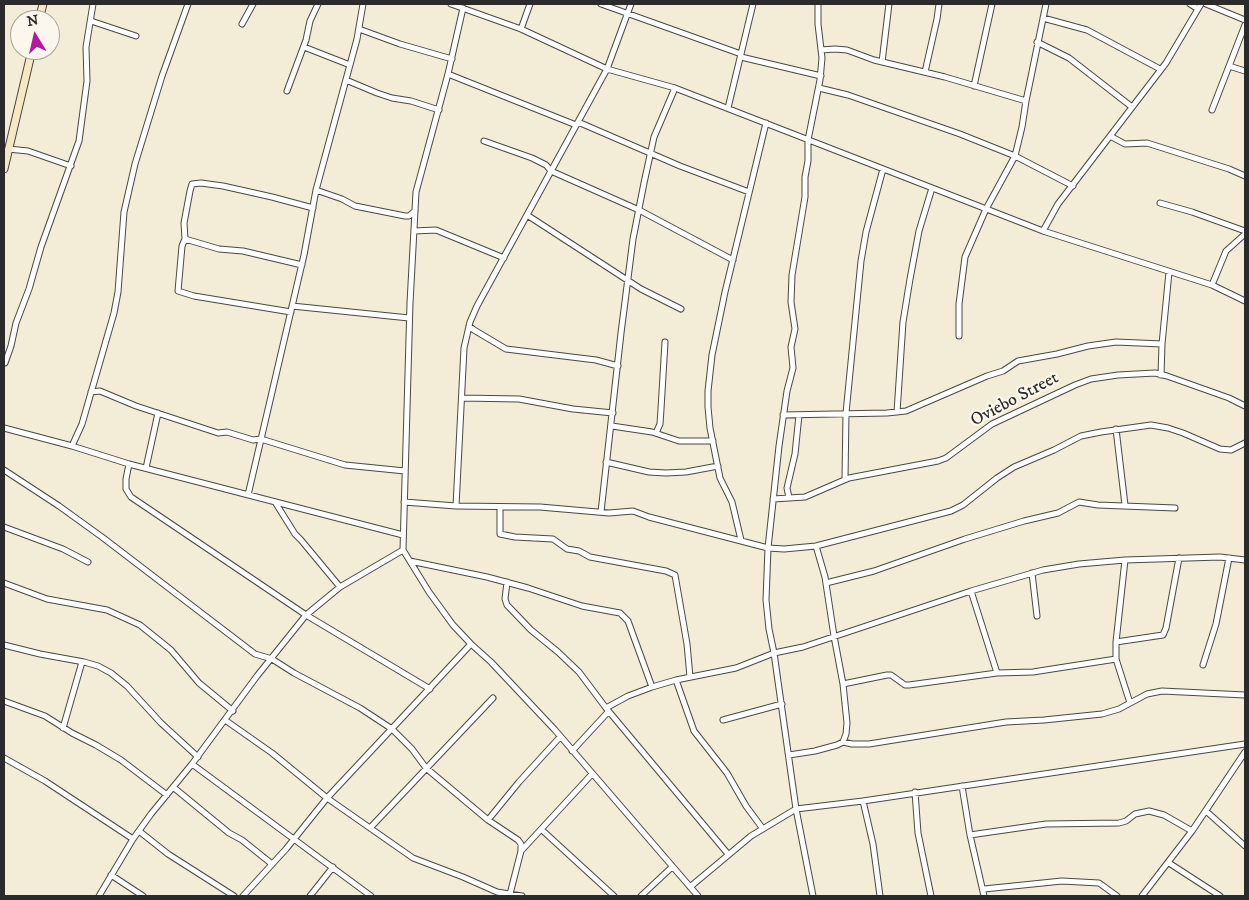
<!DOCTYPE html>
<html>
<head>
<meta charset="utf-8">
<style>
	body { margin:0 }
	#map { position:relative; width:1249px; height:900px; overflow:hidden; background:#f3ecd6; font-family:"IM FELL DW Pica",serif }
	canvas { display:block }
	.frame { position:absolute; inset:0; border:5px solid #2b2b2b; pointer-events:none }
	.north { position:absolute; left:10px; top:10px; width:50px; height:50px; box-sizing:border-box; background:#fbf7ec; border:1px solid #a8a59f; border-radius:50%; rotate:351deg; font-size:14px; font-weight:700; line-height:20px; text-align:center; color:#2b2b2b }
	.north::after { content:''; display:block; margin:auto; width:18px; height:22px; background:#b5179e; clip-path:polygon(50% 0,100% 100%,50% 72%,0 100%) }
</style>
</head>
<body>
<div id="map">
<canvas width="1249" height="900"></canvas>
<div class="frame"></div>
<div class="north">N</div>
</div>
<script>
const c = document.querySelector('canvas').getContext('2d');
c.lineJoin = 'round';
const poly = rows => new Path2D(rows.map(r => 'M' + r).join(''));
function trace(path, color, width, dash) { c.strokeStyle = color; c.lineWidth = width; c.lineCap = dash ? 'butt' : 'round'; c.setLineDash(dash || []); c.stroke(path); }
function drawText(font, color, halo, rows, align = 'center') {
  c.font = font + ' "IM FELL DW Pica",serif'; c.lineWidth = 4.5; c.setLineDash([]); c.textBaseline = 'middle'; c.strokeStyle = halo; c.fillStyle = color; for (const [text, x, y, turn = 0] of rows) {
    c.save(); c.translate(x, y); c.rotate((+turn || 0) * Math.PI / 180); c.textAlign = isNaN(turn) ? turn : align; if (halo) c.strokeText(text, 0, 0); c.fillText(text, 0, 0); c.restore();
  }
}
const street = poly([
	[451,4,521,29,607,69,675,88,1043,231,1212,285,1245,301],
	[601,4,741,54],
	[1190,4,1198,9],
	[1206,4,1245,20],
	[1043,18,1087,30,1160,69],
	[91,21,136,36],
	[242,24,253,4],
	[359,29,400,44,452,59],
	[521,29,530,4],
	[1037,42,1069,58,1132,107],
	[304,47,350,65],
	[821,50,835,49,847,50,874,60,945,77,1026,101],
	[741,57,821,76],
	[882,62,889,4],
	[1229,66,1245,71],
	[925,72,937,19,939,4],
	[448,74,576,125],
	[346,80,377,93,392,98,411,101,439,110],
	[974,86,992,4],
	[819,88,848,95,960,134,1015,156,1073,186],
	[287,91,306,40,310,21,318,4],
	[728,108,753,4],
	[1212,110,1245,25],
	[578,122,680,166,749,192],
	[1110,136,1125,144,1147,143,1229,169,1245,176],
	[484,141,532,158,546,165,551,171,639,210,733,260],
	[8,149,28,151,71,166],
	[316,190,342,199,355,206,405,216,409,216,415,211],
	[1160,203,1192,212,1245,231],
	[527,215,641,289,681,309],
	[414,231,436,230,504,258],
	[1043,231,1058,204,1166,63,1201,4],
	[185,239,182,246,178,291,194,296,291,312],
	[302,265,243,251,219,249,185,239,184,223,190,191,192,184,201,183,223,186,272,197,313,208],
	[1212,285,1226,251,1245,234],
	[292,306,409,318],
	[469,326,474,330,506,349,596,360,618,366],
	[959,336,959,304,965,257,986,209,1015,156,1022,127,1026,101,1046,4],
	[5,363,11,346,16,323,29,289,41,247,79,141,87,81,86,47,93,4],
	[1161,375,1162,344,1169,272],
	[91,392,100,391,136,406,218,433,227,432,253,440,261,439,345,465,405,471],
	[462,398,519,399,573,409,613,413],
	[897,412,903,322,910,279,919,231,932,188],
	[783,415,887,413,906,411,987,376,1003,371,1018,361,1057,354,1088,346,1116,342,1162,344],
	[612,426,652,432,679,441,713,441],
	[4,428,72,446,129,464,403,535],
	[1116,429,1125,505],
	[656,433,660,424,661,409,665,342],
	[72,446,82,424,114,313,118,292,124,212,135,164,162,76,188,4],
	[606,462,649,472,666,473,686,472,718,466],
	[129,464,126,479,126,489,131,497,306,615,430,689],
	[146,468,158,413],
	[4,470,59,506,102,537,255,654,272,659,294,673,360,708,392,729,412,749,426,768,488,820,518,840,521,844,521,851,510,894],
	[845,479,846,413,861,261,866,232,883,169],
	[248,495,304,255,316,190,357,39,363,4],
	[789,498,787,488,795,454,799,415],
	[773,499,805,497,849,478,938,461,946,458,992,424,1075,385,1091,379,1118,375,1155,373,1167,376,1229,398,1245,406],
	[275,502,295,534,301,540,340,587],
	[404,502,456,506,540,507,609,513,633,511,649,517,768,548,784,549,816,546,951,511,963,505,997,478,1014,467,1054,450,1081,436,1101,432,1151,425,1168,428,1183,433,1220,449,1231,450,1245,443],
	[456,506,464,348,470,322,477,306,607,69,631,4],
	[500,507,500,534,515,537,553,539,567,549,579,551,590,557,666,571,675,575,687,644,690,677],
	[601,512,621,333,633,239,644,183,654,137,675,88],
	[4,527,63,549,88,562],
	[741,540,732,502,720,478,710,428,708,407,708,391,712,355,725,292,766,123],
	[403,550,429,592,453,625,471,644,491,662,555,730,698,896],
	[1125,560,1116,642,1116,659,1130,703],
	[410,561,487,577,528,588,582,606,620,613,628,621,652,687,676,680,736,668,774,653,803,647,971,591,1043,570,1079,564,1125,560,1220,557,1245,560],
	[1032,573,1037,616],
	[507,582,505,599,507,605,531,630,558,652,579,672,606,708],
	[4,583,47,599,107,610,140,625,171,650,199,683,233,711],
	[826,583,874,571,965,539,1024,521,1058,513,1079,502,1098,505,1175,508],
	[971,591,997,673],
	[1116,642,1163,635,1166,628,1179,558],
	[4,645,40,654,84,662,98,666,111,673,127,686,161,723,198,757],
	[1203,665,1216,624,1229,558],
	[676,680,694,731,727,773,746,806,763,829],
	[843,684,887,675,891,675,905,685,909,685,997,673,1033,672,1116,659],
	[652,687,628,696,606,708,728,854],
	[4,701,45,716,72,733,96,745,121,760,167,795],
	[225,720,272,753,327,798,413,858,463,877,497,892,522,896],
	[723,720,782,704],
	[63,728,82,662],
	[843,742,852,744,869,744,1006,722,1044,720,1102,714,1119,709,1147,694,1162,691,1245,695],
	[572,751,608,712],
	[789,755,815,751,837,745,843,742,846,734,847,723,843,684,834,636,825,577,816,546],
	[4,758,45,781,133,839],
	[192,764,371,896],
	[962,786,970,835,984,896],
	[173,787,229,833,242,840,272,864],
	[915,792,918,833,931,896],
	[863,801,873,844,880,896],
	[1206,811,1245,846],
	[488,820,519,782,560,737],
	[370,828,493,698],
	[542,830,614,896],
	[139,831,168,854,234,896],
	[970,835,1046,824,1119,823,1126,821,1135,814,1149,811,1164,815,1192,831],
	[521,851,592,774],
	[1169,863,1220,896],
	[111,875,143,896],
	[690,887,751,836,796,809,863,801,1245,744],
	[984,889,1062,881,1099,883,1117,896],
	[99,896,133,839,151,814,192,764,257,676,306,615,340,587,403,550,410,303,416,192,448,74,463,8],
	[243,896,286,849,327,798,471,644],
	[310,896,333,867],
	[641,896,672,867],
	[813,896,796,809,774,653,769,629,766,600,768,548,779,446,787,391,793,368,791,347,795,329,791,302,792,275,805,197,805,177,808,161,808,140,820,80,822,58,818,24,818,4],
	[1142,896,1192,831,1245,752]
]);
const secondary = poly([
	[39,20,43,4],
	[4,169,32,50]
]);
trace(street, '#494845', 7);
trace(secondary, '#494845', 9);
trace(street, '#fff', 5);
trace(secondary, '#f7e8c3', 7);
drawText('18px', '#2b2b2b', '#fbf7ec', [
	["Oviebo Street",1015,400,-28]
]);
</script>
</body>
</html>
